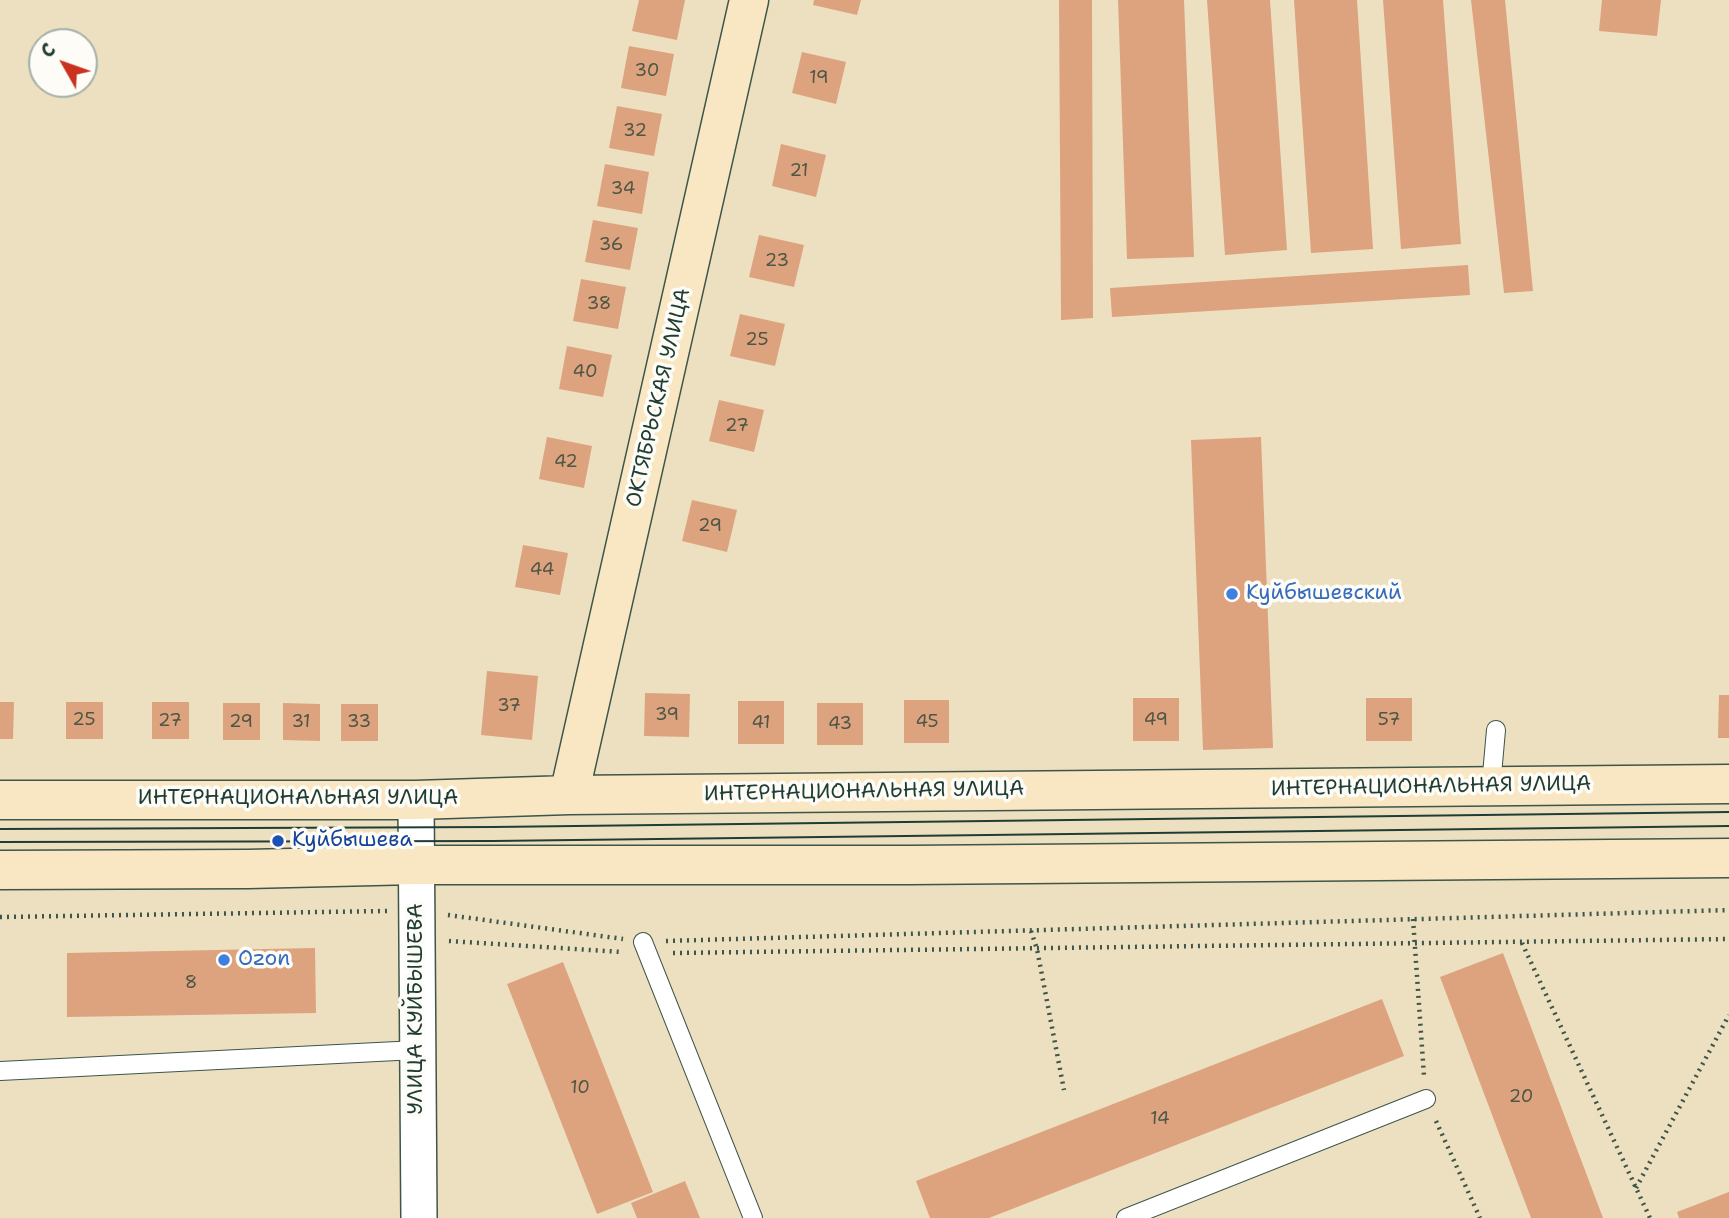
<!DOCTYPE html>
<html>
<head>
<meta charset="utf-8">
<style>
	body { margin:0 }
	#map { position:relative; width:1729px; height:1218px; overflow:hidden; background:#ede0c0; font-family:"Shantell Sans",sans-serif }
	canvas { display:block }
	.north { position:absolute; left:28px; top:28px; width:70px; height:70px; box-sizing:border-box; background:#fdfcf7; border:2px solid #a4b0a9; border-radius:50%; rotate:310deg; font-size:19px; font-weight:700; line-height:28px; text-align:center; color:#1f3d34 }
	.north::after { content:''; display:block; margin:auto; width:24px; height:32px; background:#c8321e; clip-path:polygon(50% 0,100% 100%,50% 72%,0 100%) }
</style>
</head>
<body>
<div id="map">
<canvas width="1729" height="1218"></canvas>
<div class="north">С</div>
</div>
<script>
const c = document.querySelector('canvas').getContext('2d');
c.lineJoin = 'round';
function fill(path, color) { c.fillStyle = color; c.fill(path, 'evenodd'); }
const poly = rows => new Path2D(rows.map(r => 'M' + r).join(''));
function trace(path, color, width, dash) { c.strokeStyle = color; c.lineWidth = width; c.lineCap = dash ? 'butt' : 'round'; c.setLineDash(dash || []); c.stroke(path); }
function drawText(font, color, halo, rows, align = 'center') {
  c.font = font + ' "Shantell Sans",sans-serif'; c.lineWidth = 7; c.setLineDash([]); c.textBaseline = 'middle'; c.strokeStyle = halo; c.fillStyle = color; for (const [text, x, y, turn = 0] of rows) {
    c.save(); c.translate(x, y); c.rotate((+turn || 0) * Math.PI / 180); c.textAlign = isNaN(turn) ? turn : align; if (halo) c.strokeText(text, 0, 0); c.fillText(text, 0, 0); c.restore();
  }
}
fill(poly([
	[639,0,685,0,677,40,632,31],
	[814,0,861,0,857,15,813,5],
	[1059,0,1092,0,1093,318,1061,320],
	[1118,0,1184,0,1194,257,1127,259],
	[1207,0,1270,0,1287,250,1225,255],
	[1294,0,1357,0,1373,249,1311,253],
	[1383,0,1443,0,1461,244,1401,249],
	[1471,0,1505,0,1533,291,1504,293],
	[1602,0,1661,0,1657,36,1599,31],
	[629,46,674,54,666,96,621,88],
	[802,52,846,62,836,104,792,93],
	[617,106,662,114,654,156,609,148],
	[781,144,826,155,816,197,772,186],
	[605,164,649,172,642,214,597,206],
	[593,220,638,228,630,270,585,262],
	[759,235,804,245,794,287,749,277],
	[1468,265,1470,295,1112,317,1110,288],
	[581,279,626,287,618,329,573,321],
	[740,314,785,324,775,366,730,356],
	[567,346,612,355,603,397,559,389],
	[719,400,764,410,754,452,709,441],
	[547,437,592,446,584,488,539,479],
	[1261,437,1273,748,1203,750,1191,440],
	[692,500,737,510,727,552,682,541],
	[523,545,568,553,560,595,515,587],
	[487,671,538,676,532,740,481,735],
	[645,693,690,694,689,737,644,736],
	[1719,695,1729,695,1729,738,1718,738],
	[1133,698,1179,698,1179,741,1133,741],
	[1366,698,1412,698,1412,741,1366,741],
	[904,700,949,700,949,743,904,743],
	[738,701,784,701,784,744,738,744],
	[0,702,14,702,13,739,0,739],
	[66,702,103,702,103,739,66,739],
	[152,702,189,702,189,739,152,739],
	[223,703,260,703,260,740,223,740],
	[283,703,320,704,320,741,283,740],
	[817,703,863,703,863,745,817,745],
	[341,704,378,704,378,741,341,741],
	[315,948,316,1013,67,1017,67,953],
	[1503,953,1603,1218,1531,1218,1440,977],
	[563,962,653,1192,597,1214,507,984],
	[1382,999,1404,1056,989,1218,930,1218,916,1181],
	[685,1181,700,1218,637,1218,631,1203],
	[1729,1192,1729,1218,1679,1218,1677,1212]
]), '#dda37e');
const lane = poly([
	[1491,786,1496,730],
	[643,942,753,1218],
	[0,1071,417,1050],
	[1126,1218,1426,1099]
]);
const street = poly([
	[416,800,419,1218]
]);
const secondary = poly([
	[569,795,749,0],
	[0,800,416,800,569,795,1729,784],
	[0,870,248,869,416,865,910,865,1729,858]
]);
trace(lane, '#3e5549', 20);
trace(street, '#3e5549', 38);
trace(secondary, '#3e5549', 41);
trace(poly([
	[448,915,623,939],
	[0,917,387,911],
	[1413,919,1424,1076],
	[1031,931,1037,949,1064,1090],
	[449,941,622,952],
	[666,941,1729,910],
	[1522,943,1650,1218],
	[673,953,1729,939],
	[1436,1121,1480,1218],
	[1636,1188,1729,1015]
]), '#3e5549', 4.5, [2, 5]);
trace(lane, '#fff', 18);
trace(street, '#fff', 35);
trace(secondary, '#f9e7c3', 38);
trace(poly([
	[0,829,493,827,1729,812],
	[0,842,493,841,1729,826]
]), '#1f3d34', 2);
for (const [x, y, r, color] of [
	[1232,594,7,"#3f7fe0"],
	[278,841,7,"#1a4fb4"],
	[224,960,7,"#3f7fe0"]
]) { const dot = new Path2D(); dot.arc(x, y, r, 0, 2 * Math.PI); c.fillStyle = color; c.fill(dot); trace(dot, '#fdfcf7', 2.5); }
drawText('18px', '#4e5646', null, [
	["30",647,71],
	["19",819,78],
	["32",635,131],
	["21",799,171],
	["34",623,189],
	["36",611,245],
	["23",777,261],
	["38",599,304],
	["25",757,340],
	["40",585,372],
	["27",737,426],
	["42",566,462],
	["29",710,526],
	["44",542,570],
	["37",509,706],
	["39",667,715],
	["25",84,720],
	["49",1156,720],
	["57",1389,720],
	["27",170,721],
	["29",241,722],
	["31",301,722],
	["33",359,722],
	["45",927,722],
	["41",761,723],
	["43",840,724],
	["8",191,983],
	["10",580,1088],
	["20",1521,1097],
	["14",1160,1119]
]);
drawText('21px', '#1f3d34', '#fdfcf7', [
	["ОКТЯБРЬСКАЯ УЛИЦА",659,398,-77],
	["ИНТЕРНАЦИОНАЛЬНАЯ УЛИЦА",1431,787,-1],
	["ИНТЕРНАЦИОНАЛЬНАЯ УЛИЦА",864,792,-1],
	["ИНТЕРНАЦИОНАЛЬНАЯ УЛИЦА",298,799],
	["УЛИЦА КУЙБЫШЕВА",417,1009,-90]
]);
drawText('21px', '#366cbe', '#fdfcf7', [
	["Куйбышевский",1246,594],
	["Ozon",238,960]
], 'left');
drawText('21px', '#164399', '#fdfcf7', [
	["Куйбышева",292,841]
], 'left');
</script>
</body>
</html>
